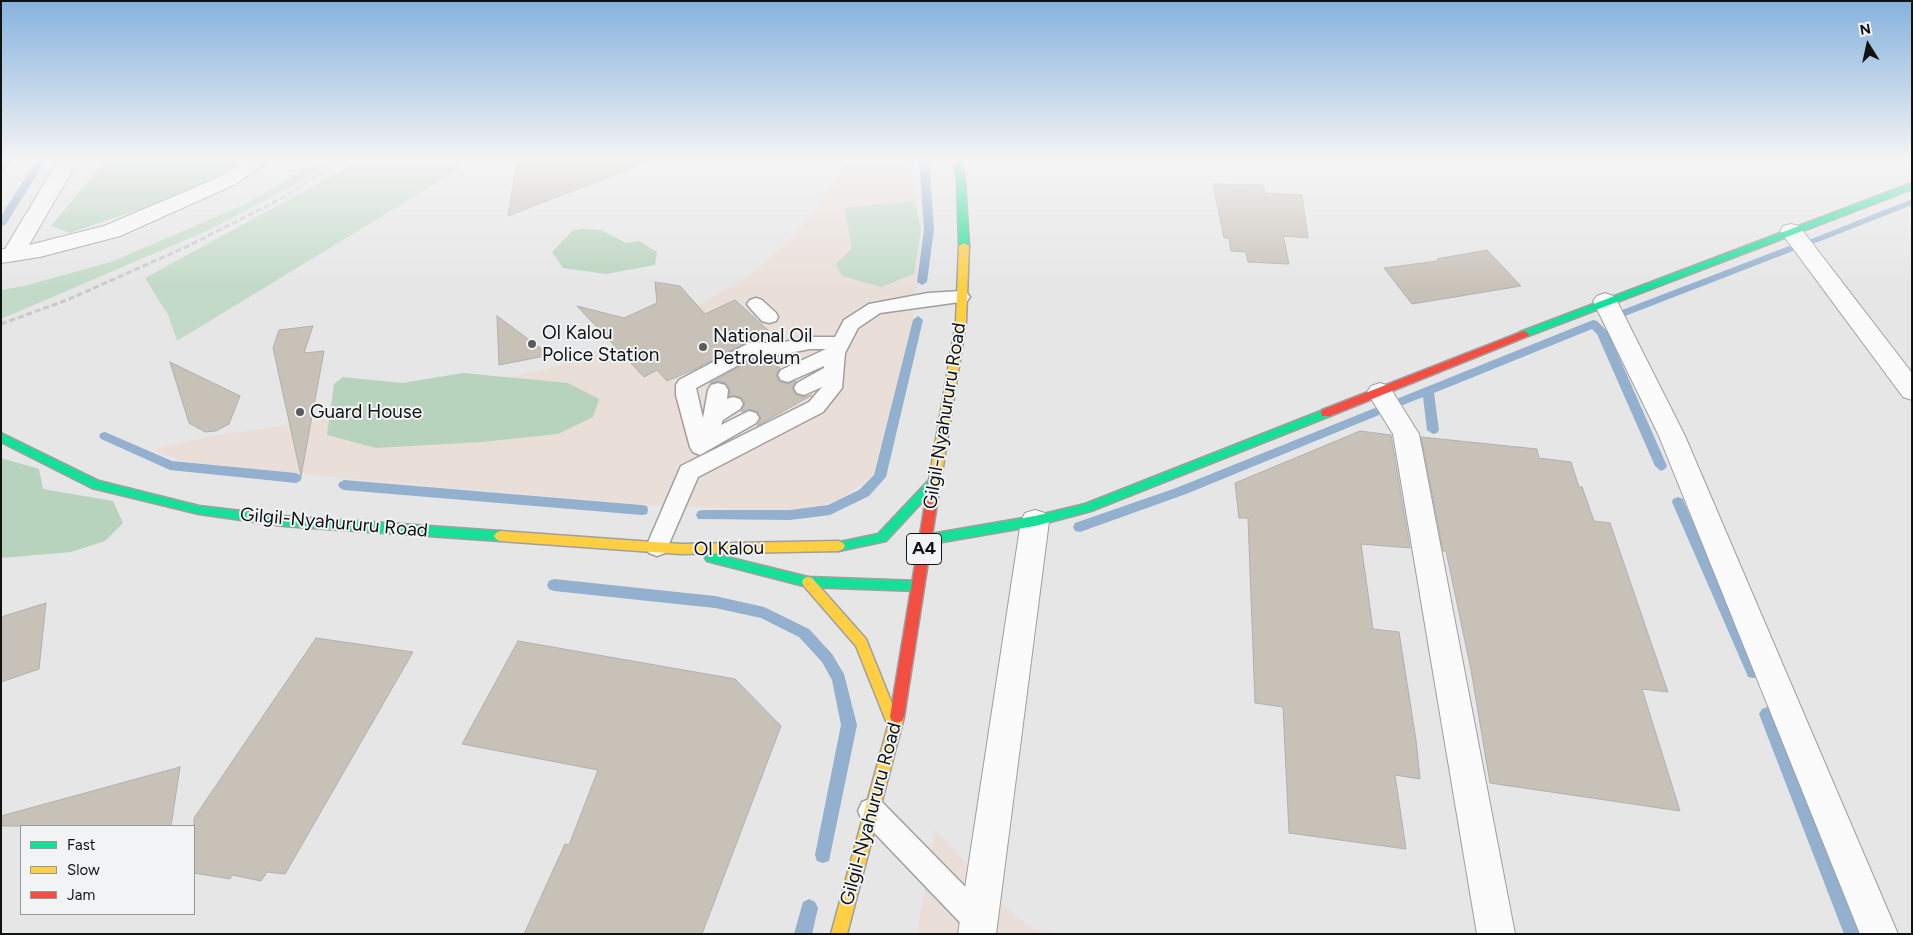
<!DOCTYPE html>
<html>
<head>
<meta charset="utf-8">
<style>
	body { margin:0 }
	#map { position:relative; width:1913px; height:935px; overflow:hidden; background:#e6e6e7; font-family:Figtree,sans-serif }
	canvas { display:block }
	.frame { position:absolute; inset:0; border:2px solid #111212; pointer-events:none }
	.legend { position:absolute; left:20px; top:825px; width:175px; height:90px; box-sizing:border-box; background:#f2f3f5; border:1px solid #98999a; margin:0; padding:6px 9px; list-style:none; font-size:15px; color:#111212 }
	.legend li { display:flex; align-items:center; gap:10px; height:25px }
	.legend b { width:25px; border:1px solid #98999a }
	.north { position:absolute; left:1843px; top:20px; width:50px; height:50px; -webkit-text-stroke:4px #f2f3f5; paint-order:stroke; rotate:350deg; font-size:14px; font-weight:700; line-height:20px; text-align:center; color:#111212 }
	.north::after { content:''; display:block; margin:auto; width:18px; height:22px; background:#111212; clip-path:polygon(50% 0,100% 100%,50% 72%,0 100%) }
</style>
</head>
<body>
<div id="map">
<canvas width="1913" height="935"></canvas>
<div class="frame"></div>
<ul class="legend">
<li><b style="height:6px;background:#16e098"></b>Fast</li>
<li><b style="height:6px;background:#ffcf43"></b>Slow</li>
<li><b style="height:6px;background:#f24e42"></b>Jam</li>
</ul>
<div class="north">N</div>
</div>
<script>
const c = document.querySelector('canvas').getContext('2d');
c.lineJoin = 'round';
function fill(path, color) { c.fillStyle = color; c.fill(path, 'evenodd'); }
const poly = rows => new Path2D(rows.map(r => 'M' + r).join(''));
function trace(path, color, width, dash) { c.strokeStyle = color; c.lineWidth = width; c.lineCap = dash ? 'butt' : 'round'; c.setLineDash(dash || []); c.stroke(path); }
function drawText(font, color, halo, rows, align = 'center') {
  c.font = font + ' Figtree,sans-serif'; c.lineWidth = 4; c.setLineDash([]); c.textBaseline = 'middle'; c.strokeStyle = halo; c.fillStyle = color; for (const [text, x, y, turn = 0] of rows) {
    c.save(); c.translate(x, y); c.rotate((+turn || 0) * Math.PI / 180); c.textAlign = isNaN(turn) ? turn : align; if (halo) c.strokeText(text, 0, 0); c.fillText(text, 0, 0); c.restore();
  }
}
fill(poly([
	[849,159,910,159,915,201,921,229,918,282,913,321,873,475,846,496,824,505,798,509,743,509,662,506,372,481,189,462,155,452,158,448,206,437,369,413,561,365,656,327,674,319,752,274,787,243,821,204],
	[935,830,971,868,997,900,1033,929,1061,934,917,934]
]), '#eaded8');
fill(poly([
	[313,159,338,159,305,179,209,230,1,319,1,290,24,286,111,262,246,204,296,174],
	[363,159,472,159,451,174,177,341,168,315,145,278],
	[915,201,921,229,914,274,881,287,842,276,836,264,852,248,844,208]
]), '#c2dac7');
fill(poly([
	[110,159,235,159,237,167,199,189,70,233,51,226,103,163],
	[582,229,601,230,626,243,639,241,657,252,655,265,606,274,563,268,552,252,572,231],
	[463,373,568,383,599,399,593,417,558,434,482,442,376,448,327,435,334,384,343,377,402,383],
	[1,458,39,469,43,489,113,501,123,523,105,541,71,552,1,558]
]), '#b8d3bd');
fill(poly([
	[37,159,47,159,6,224,1,227,1,216,37,159],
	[919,159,929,159,934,229,927,282,922,285,917,282,924,229,919,159],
	[1912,199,1912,205,1818,242,1814,243,1809,240,1912,199],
	[1789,246,1794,249,1793,251,1625,316,1617,316,1616,314,1617,312,1789,246],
	[918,316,923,320,886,477,869,496,830,515,790,520,698,519,696,515,698,511,703,510,790,510,828,505,859,490,874,475,913,320,918,316],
	[1593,320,1597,321,1608,332,1667,466,1665,469,1661,471,1655,466,1597,334,1592,329,1434,393,1439,430,1437,433,1433,434,1427,430,1423,397,1403,405,1397,401,1399,398,1593,320],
	[1375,408,1381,412,1379,415,1186,494,1080,532,1075,531,1073,527,1075,523,1176,488,1375,408],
	[105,432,172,461,296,473,300,475,302,478,300,481,296,483,170,470,101,439,99,436,101,433,105,432],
	[344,480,642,505,647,506,648,510,647,514,642,515,344,490,340,488,338,485,340,482,344,480],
	[1678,497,1683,499,1684,502,1760,672,1758,677,1753,678,1748,677,1746,672,1672,502,1673,499,1678,497],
	[554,579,715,596,764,607,809,629,832,654,844,674,857,725,829,861,823,863,817,861,815,855,841,725,832,680,822,662,799,637,761,618,715,608,554,591,549,589,547,585,549,581,554,579],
	[1767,707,1772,709,1775,714,1862,934,1844,934,1759,714,1762,709,1767,707],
	[809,899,815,902,818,908,812,934,794,934,803,902,809,899]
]), '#93b0ce');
const building = poly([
	[542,159,649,159,650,161,508,216,517,162,542,159],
	[1213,184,1263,185,1265,193,1302,195,1308,238,1283,236,1289,264,1248,262,1246,252,1231,251,1229,238,1224,238,1213,184],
	[1487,250,1521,286,1412,304,1384,268,1438,261,1437,259,1487,250],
	[655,282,680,286,705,314,735,300,769,331,695,369,667,381,657,370,644,377,577,306,624,318,657,303,655,282],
	[497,316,550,355,499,365,497,316],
	[313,326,304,353,324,351,301,476,273,348,279,330,313,326],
	[759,356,766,356,780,368,776,376,780,382,787,384,796,381,792,389,796,395,803,397,812,395,757,426,761,419,758,412,750,409,742,412,741,411,745,403,741,397,729,396,730,390,727,384,719,381,710,383,759,356],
	[170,362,240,396,229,424,216,431,205,432,189,423,170,362],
	[1360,431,1391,435,1410,548,1361,544,1373,629,1399,632,1416,740,1420,779,1395,775,1406,849,1289,833,1283,707,1255,703,1248,518,1239,518,1235,483,1360,431],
	[1421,437,1537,449,1539,458,1571,462,1579,487,1582,487,1594,521,1610,523,1668,692,1642,689,1680,811,1490,783,1471,670,1446,551,1443,551,1421,437],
	[46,603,39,669,1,682,1,617,46,603],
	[316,638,413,652,285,874,267,872,261,881,232,875,230,879,194,873,194,818,316,638],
	[518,641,735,679,781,726,702,934,524,934,565,844,569,845,598,770,462,744,518,641],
	[180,767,171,826,2,826,1,816,180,767]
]);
fill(building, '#c8c1b8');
trace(building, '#b0b0af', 1);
const lane = poly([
	[961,291,967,293,970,297,967,301,880,313,858,328,845,353,842,388,823,412,698,477,665,553,657,556,649,553,646,547,681,466,809,402,822,387,804,395,797,393,794,388,797,383,824,368,824,366,788,382,781,380,778,375,781,370,826,349,810,349,779,355,759,354,696,388,703,418,708,390,711,385,718,383,725,385,728,390,727,399,733,397,740,399,743,404,740,409,723,420,721,425,749,411,756,413,759,418,756,423,700,455,693,452,690,447,676,395,676,385,679,380,749,343,779,343,810,337,835,337,844,320,869,304,928,293,961,291],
	[756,298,762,300,776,313,778,317,776,321,769,323,762,321,750,308,747,304,750,300,756,298],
	[872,798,882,802,992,914,997,924,993,934,971,934,862,820,858,811,862,802,872,798]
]);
const street = poly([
	[59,159,79,159,29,245,104,226,222,176,247,159,271,159,236,184,120,236,40,257,1,263,1,249,5,249,59,159],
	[1791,224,1799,226,1912,373,1912,400,1903,397,1780,231,1783,226,1791,224],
	[1605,293,1613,296,1617,301,1685,436,1898,934,1860,934,1659,436,1593,301,1597,296,1605,293],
	[1380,383,1389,386,1419,434,1515,934,1477,934,1393,434,1367,392,1371,386,1380,383],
	[1035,510,1045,513,1049,521,996,934,958,934,1021,521,1025,513,1035,510]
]);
const fast = poly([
	[2,159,10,159,4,169,1,169,2,159],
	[953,159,961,159,965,181,969,246,964,249,959,246,957,181,953,159],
	[1912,183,1912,189,1528,336,1520,336,1519,334,1520,332,1912,183],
	[1326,409,1330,410,1331,413,1330,416,1091,511,1035,526,925,545,921,543,919,540,921,537,925,535,1035,516,1085,504,1326,409],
	[1,433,99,481,199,506,284,516,500,531,504,533,506,536,504,539,500,541,284,526,199,514,92,488,1,442,1,433],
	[934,478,938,479,940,482,938,485,886,541,839,551,835,549,833,546,835,543,878,534,930,479,934,478],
	[711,553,808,577,918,581,922,582,924,586,922,590,918,591,808,587,707,561,705,558,707,555,711,553]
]);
const slow = poly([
	[964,243,969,246,966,322,937,504,935,507,931,508,927,507,925,504,956,322,959,246,964,243],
	[500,531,681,544,839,541,843,543,845,546,843,549,839,551,681,554,500,541,496,539,494,536,496,533,500,531],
	[808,577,812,578,866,639,895,711,902,713,904,717,847,934,831,934,888,726,856,646,804,586,802,582,804,578,808,577]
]);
const jam = poly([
	[1524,331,1529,334,1528,336,1330,416,1322,416,1321,413,1322,410,1524,331],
	[931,500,935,501,937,504,904,717,902,721,897,723,892,721,890,717,925,504,927,501,931,500]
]);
trace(lane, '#9f9fa0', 3);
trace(street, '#9f9fa0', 2);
trace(fast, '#9f9fa0', 3);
trace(slow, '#9f9fa0', 3);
trace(jam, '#9f9fa0', 3);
fill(lane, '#fbfbfb');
fill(street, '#fbfbfb');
fill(fast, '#16e098');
fill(slow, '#ffcf43');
fill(jam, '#f24e42');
trace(poly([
	[1,324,67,300,186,247,282,198,344,159]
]), '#c8c9c9', 3, [6, 3]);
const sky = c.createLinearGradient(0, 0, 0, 290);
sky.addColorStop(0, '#86b2de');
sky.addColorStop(0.55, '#f4f4f4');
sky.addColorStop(1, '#f4f4f400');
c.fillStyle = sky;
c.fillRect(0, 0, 1913, 290);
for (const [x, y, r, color] of [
	[532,344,5,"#5c5c5d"],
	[703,347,5,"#5c5c5d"],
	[300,412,5,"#5c5c5d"]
]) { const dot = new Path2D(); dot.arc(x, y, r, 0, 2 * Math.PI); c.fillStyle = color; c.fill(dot); trace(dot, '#f2f3f5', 2); }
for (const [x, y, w] of [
	[924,549,35]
]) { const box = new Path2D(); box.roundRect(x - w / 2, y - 15.5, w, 31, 4); c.fillStyle = '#f2f3f5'; c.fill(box); trace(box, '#111212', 1); }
drawText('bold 18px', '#111212', null, [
	["A4",924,549]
]);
drawText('19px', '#111212', '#f2f3f5', [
	["Ol Kalou",542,333],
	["Police Station",542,355],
	["National Oil",713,336],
	["Petroleum",713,358],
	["Guard House",310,412]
], 'left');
drawText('19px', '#111212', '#f2f3f5', [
	["Gilgil-Nyahururu Road",945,416,-81],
	["Gilgil-Nyahururu Road",334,523,5],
	["Ol Kalou",729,549,-1],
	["Gilgil-Nyahururu Road",871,814,-75]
]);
</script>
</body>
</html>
